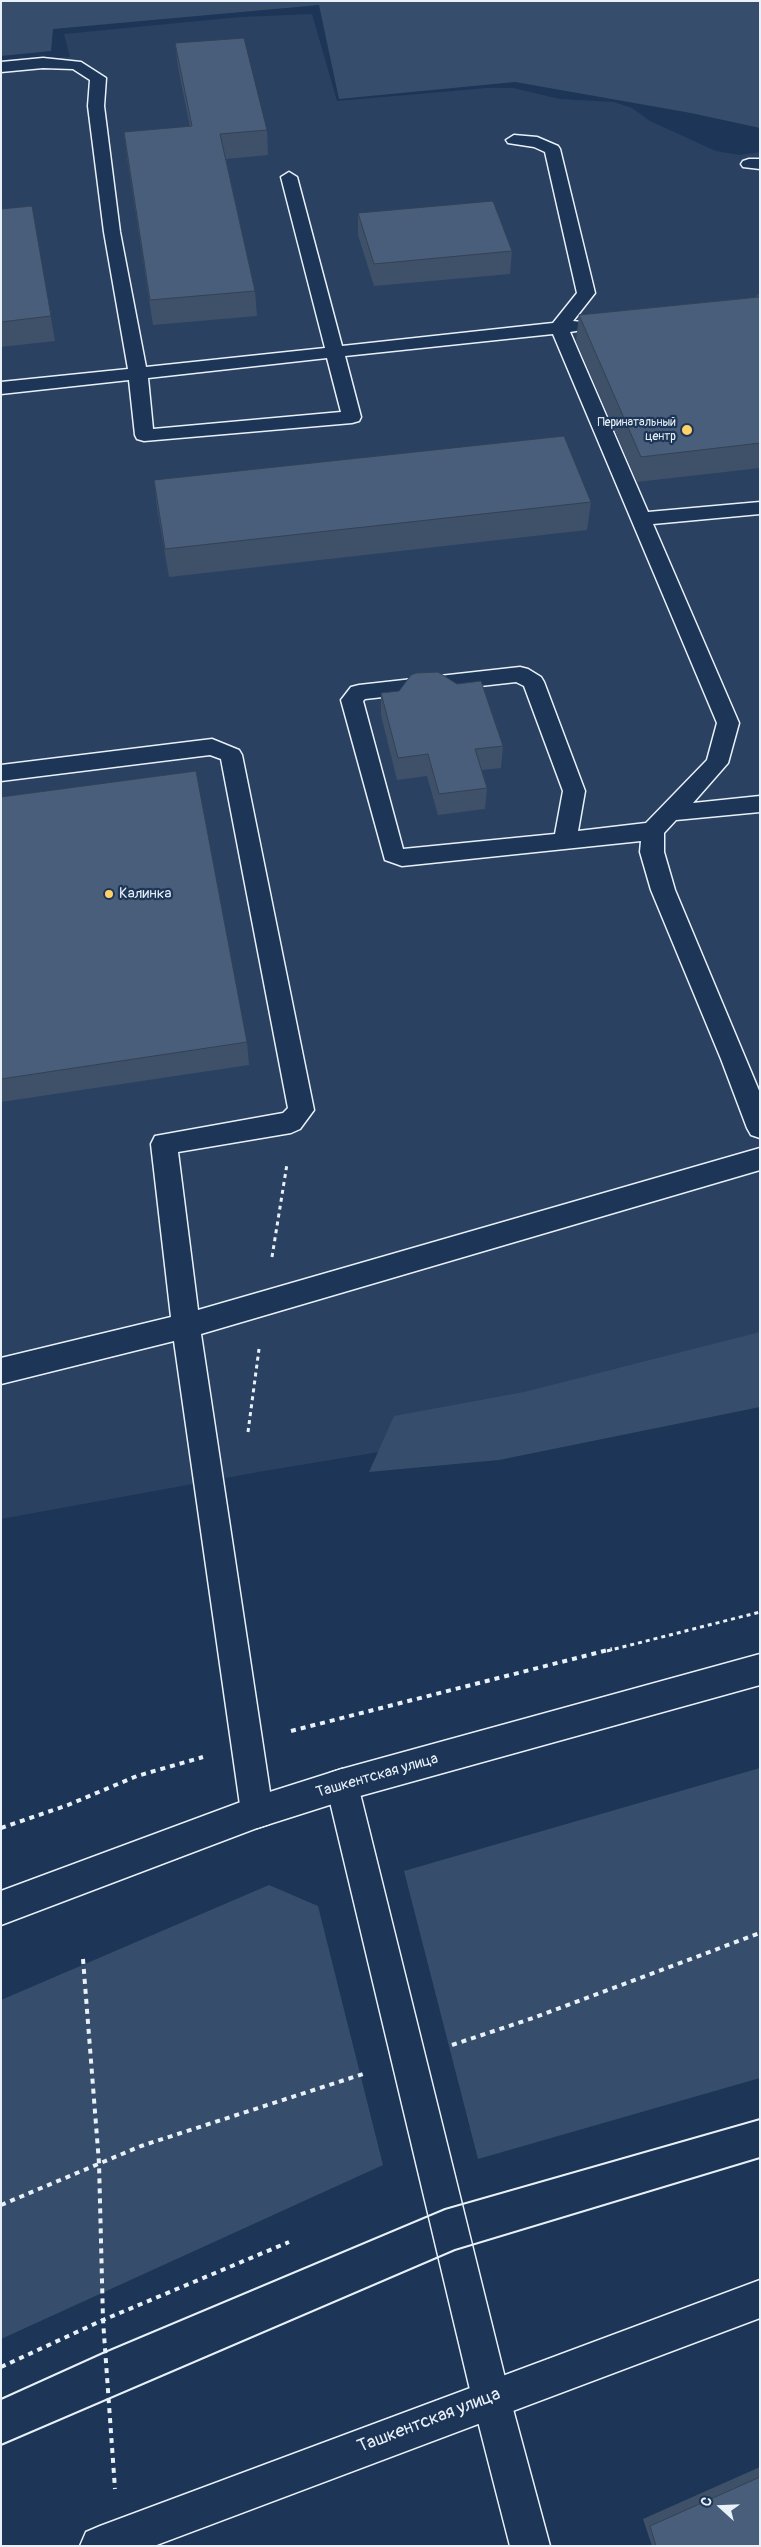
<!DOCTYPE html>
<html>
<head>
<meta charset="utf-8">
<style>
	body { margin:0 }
	#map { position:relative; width:761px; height:2547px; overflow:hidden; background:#1d3557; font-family:Pangolin,sans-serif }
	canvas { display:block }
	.frame { position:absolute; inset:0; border:2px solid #e8f1f8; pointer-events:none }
	.north { position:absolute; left:696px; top:2482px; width:50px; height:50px; -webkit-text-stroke:4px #1d3557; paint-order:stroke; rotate:290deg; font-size:14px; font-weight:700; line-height:20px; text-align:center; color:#e8f1f8 }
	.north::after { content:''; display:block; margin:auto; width:18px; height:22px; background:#e8f1f8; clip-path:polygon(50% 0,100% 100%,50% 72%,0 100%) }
</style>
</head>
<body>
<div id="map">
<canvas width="761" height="2547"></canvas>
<div class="frame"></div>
<div class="north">С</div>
</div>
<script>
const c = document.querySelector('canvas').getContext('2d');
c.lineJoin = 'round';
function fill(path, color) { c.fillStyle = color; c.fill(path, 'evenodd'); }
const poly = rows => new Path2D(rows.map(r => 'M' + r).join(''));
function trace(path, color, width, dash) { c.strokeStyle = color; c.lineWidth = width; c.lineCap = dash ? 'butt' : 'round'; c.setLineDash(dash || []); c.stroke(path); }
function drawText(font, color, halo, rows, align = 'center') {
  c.font = font + ' Pangolin,sans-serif'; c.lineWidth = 4.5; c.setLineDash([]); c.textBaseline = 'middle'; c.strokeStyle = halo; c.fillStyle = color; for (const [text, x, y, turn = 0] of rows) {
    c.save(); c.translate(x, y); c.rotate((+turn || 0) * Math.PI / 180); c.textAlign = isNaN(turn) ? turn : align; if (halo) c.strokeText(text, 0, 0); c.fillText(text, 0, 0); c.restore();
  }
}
fill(poly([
	[312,14,337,101,487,88,513,88,560,99,614,102,632,108,650,121,716,151,740,155,760,152,760,1389,264,1471,1,1519,1,62,70,57,64,34,240,17]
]), '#2a4162');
fill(poly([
	[1,1,760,1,760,128,691,113,515,82,339,99,319,5,53,29,51,51,1,56],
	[760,1332,760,1407,499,1460,369,1472,394,1416,524,1392],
	[760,1768,760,2078,478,2159,404,1871],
	[269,1885,318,1906,383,2165,1,2339,1,2000]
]), '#374d6c');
const service = poly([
	[43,58,81,62,106,78,104,106,120,232,146,367,325,348,281,177,289,172,297,177,342,346,553,323,577,293,545,152,534,147,508,143,506,140,514,135,537,137,558,146,560,149,595,293,573,321,582,322,585,326,582,330,570,332,648,512,760,502,760,514,653,524,739,723,728,763,693,803,760,796,760,812,676,820,664,833,664,852,675,890,760,1093,760,1138,751,1135,747,1128,721,1059,651,890,640,852,641,841,402,866,385,860,341,700,351,687,359,685,520,667,528,669,541,677,544,682,585,791,578,831,646,823,707,760,717,723,553,334,345,356,361,417,359,421,352,423,144,441,137,439,135,435,129,380,1,394,1,382,128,369,104,232,88,106,90,80,73,69,43,68,1,72,1,62,43,58],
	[327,358,341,412,153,429,148,378,327,358],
	[516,682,524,686,563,791,555,834,403,849,363,701,365,699,516,682],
	[749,159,760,159,760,169,743,167,741,164,743,161,749,159],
	[212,739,239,750,242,755,314,1110,300,1129,291,1133,178,1152,198,1310,760,1148,760,1170,201,1334,273,1812,269,1824,257,1828,245,1824,241,1812,174,1341,1,1384,1,1358,171,1317,151,1144,155,1136,283,1113,288,1108,221,759,210,755,1,781,1,765,212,739]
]);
const minor = poly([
	[342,1769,354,1773,358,1785,510,2398,550,2546,510,2546,472,2398,326,1785,330,1773,342,1769]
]);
const secondary = poly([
	[760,1654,760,1685,342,1801,257,1828,1,1925,1,1891,257,1796,342,1769,760,1654],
	[760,2280,760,2318,154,2546,80,2546,86,2532,100,2526,760,2280]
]);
trace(service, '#e8f1f8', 3);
trace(minor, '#e8f1f8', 3);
trace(secondary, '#e8f1f8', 3);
trace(poly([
	[272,1257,287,1164],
	[248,1432,259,1349],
	[607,1651,760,1612]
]), '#e8f1f8', 3, [4, 4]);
trace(poly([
	[291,1731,612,1649],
	[1,1828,68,1805,137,1776,203,1757],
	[83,1959,99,2163,103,2320,115,2489],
	[452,2045,533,2018,760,1933],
	[1,2205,141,2146,363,2074],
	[1,2367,103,2320,289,2242]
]), '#e8f1f8', 4, [5, 5]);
fill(service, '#1d3557');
fill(minor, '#1d3557');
fill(secondary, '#1d3557');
trace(poly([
	[1,2399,105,2352,445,2209,760,2119],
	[1,2445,455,2250,760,2158]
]), '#e8f1f8', 2);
fill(poly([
	[175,43,267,130,268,155,226,159,255,291,257,316,153,325,127,157,124,132,190,127,178,67],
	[32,206,55,341,1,347,1,209],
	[358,213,512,251,510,274,374,286,358,235],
	[757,294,760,294,760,468,637,482,576,341,579,315,756,297],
	[154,480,591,502,587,530,169,577,157,508],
	[381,693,503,746,501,768,482,770,487,788,485,809,438,815,427,776,397,780,381,715],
	[1,797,247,1042,249,1065,1,1102],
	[760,2467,760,2546,652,2546,643,2519]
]), '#3f5169');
const building = poly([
	[244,38,267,130,220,134,255,291,150,300,124,132,192,126,175,43,244,38],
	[493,201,512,251,374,264,358,213,493,201],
	[32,206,51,316,1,322,1,209,32,206],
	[757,294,760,294,760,443,641,457,579,315,759,297,757,294],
	[564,436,591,502,165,549,154,480,564,436],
	[438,672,457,684,481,681,503,746,475,749,487,788,439,794,428,754,398,758,381,693,399,691,411,675,416,673,438,672],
	[196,771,247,1042,1,1079,1,797,196,771],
	[760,2477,760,2546,656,2546,650,2526,760,2477]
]);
fill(building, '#495e7a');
trace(building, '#334255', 1);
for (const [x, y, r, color] of [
	[687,430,6,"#ffd166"],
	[109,894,5,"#ffd166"]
]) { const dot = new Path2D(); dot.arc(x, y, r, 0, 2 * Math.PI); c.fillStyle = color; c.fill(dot); trace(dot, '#1d3557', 2); }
drawText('12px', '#e8f1f8', '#1d3557', [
	["Перинатальный",676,423],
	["центр",676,437]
], 'right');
drawText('15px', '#e8f1f8', '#1d3557', [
	["Калинка",119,894]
], 'left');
drawText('15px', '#e8f1f8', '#1d3557', [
	["Ташкентская улица",377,1776,-16]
]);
drawText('18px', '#e8f1f8', '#1d3557', [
	["Ташкентская улица",429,2421,-21]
]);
</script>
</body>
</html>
